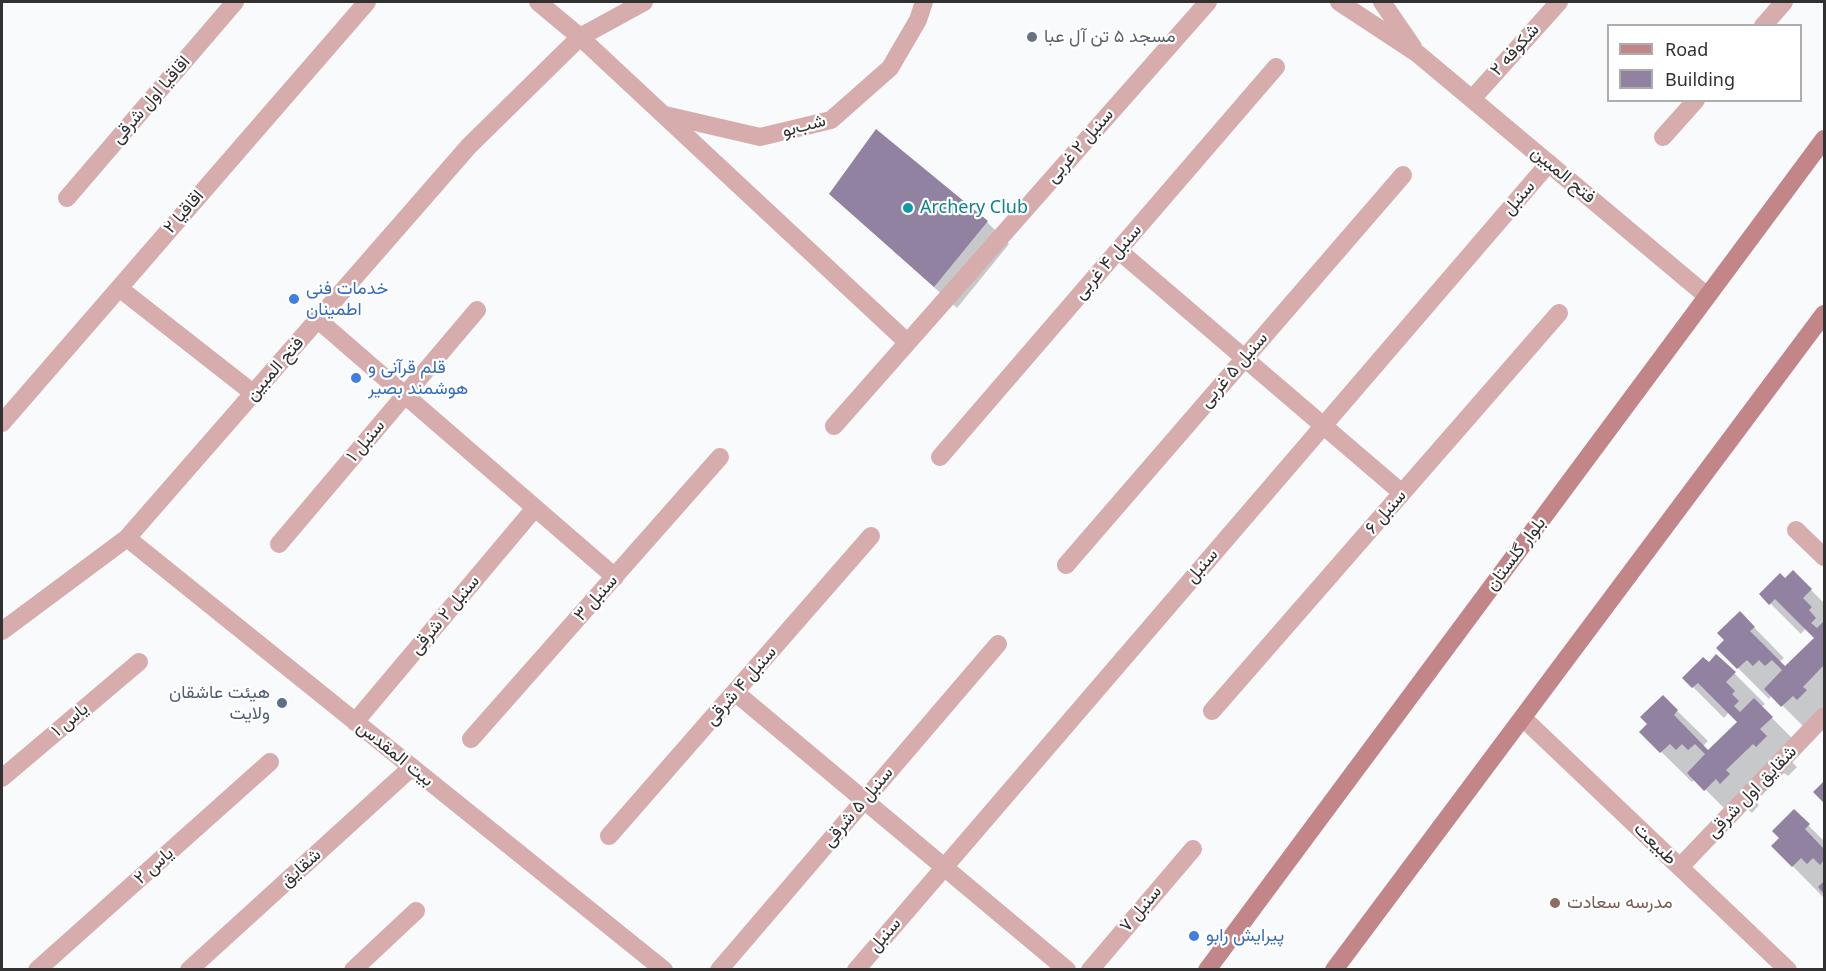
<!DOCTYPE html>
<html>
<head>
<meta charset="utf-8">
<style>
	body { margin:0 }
	#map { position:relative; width:1826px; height:971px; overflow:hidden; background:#f8fafc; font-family:"Noto Sans",sans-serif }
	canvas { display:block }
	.frame { position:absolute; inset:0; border:3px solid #313132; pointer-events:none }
	.legend { position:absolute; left:1607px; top:24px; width:195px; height:78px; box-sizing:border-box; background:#fff; border:2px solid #adadad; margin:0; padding:8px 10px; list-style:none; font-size:18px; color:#313132 }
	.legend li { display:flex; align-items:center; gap:12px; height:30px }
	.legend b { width:30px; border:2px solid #adadad }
</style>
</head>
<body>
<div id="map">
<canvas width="1826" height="971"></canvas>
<div class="frame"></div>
<ul class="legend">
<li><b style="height:8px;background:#c28688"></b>Road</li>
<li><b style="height:16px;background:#9182a1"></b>Building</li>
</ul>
</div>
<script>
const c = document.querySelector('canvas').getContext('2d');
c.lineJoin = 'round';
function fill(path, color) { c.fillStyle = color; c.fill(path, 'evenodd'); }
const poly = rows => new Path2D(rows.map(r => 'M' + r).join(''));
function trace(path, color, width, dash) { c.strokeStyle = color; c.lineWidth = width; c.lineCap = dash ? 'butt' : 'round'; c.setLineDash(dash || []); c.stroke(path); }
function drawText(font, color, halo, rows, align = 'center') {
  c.font = font + ' "Noto Sans",Vazirmatn,sans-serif'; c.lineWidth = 4.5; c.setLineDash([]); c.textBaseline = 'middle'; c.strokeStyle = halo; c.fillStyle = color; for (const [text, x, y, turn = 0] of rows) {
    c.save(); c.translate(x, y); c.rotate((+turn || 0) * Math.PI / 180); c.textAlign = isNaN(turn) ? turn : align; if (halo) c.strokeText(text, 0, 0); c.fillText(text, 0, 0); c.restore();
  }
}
fill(poly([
	[876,132,987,222,1009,244,957,308,831,194],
	[1793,572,1824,603,1824,725,1813,736,1772,695,1769,699,1718,648,1726,640,1740,613,1784,658,1779,662,1785,668,1816,638,1806,628,1801,634,1761,594,1785,581],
	[1709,664,1734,673,1765,704,1761,707,1802,748,1790,760,1797,767,1788,776,1784,773,1755,802,1759,805,1752,813,1747,809,1736,820,1695,779,1692,782,1641,732,1649,724,1663,697,1708,741,1703,746,1708,752,1739,722,1729,712,1724,718,1684,678],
	[1794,811,1824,841,1823,897,1773,846,1781,838]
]), '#0003');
fill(poly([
	[876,129,988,221,934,287,829,194],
	[1793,570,1812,589,1803,598,1812,607,1809,610,1816,618,1811,623,1817,628,1824,621,1824,665,1803,687,1807,690,1797,700,1793,696,1781,707,1764,689,1782,670,1772,660,1765,666,1759,660,1753,666,1747,660,1737,669,1716,648,1724,640,1717,633,1740,611,1755,627,1750,631,1785,666,1814,638,1775,599,1769,605,1759,594,1780,573,1785,578],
	[1716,654,1736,672,1726,682,1735,691,1732,694,1739,701,1734,706,1740,712,1754,698,1773,717,1760,729,1767,736,1756,747,1753,744,1726,770,1730,774,1720,784,1716,779,1704,791,1687,773,1705,754,1695,744,1688,750,1682,744,1676,750,1670,744,1660,753,1639,732,1647,724,1640,717,1663,695,1678,710,1674,715,1708,750,1737,722,1698,683,1692,688,1682,678,1703,657,1709,662],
	[1824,781,1824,803,1813,792],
	[1794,809,1810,824,1805,829,1824,849,1824,860,1820,865,1813,858,1807,864,1801,858,1792,867,1771,846,1779,838,1772,831],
	[1824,881,1824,894,1818,887]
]), '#9182a1');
trace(poly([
	[538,2,580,37,907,342],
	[1339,2,1418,54,1707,296],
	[1382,2,1413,47],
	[1763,26,1784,2],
	[1472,99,1559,2],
	[665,115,760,137,831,120,890,68,918,20,924,2],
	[1663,137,1696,100],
	[67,198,235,2],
	[1118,250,1402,493],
	[119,288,253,393],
	[317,319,615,577],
	[2,423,367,2],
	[834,426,1208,2],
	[940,457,1276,67],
	[1796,530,1824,557],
	[127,538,664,970],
	[279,544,477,310],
	[1066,565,1403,175],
	[2,631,127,538,469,146,580,37,644,2],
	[736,693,1067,970],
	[1212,711,1559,313],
	[1523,718,1788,970],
	[355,722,535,508],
	[471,739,720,457],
	[2,778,139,662],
	[609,836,871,536],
	[1680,867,1824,716],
	[37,970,270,762],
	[189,970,412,767],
	[353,970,416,911],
	[719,970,998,644],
	[856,970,1549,163],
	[1090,970,1193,849]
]), '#d6acad', 18);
trace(poly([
	[1207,970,1824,139],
	[1334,970,1824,314]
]), '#c28688', 18);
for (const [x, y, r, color] of [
	[1032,37,6,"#6b7280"],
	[908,208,6,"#0f9aa8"],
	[294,299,6,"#3f7fe0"],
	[356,378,6,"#3f7fe0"],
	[282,703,6,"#5c6f8a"],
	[1555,903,6,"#8d6e63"],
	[1194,936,6,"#3f7fe0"]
]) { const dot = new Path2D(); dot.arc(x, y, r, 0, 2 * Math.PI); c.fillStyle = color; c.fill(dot); trace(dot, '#fff', 2); }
drawText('18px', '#5b616d', '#fff', [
	["مسجد ۵ تن آل عبا",1044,37]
], 'left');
drawText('18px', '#313132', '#fff', [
	["شکوفه ۲",1515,50,-48],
	["اقاقیا اول شرقی",151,100,-49],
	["شب‌بو",804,126,-15],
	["سنبل ۲ غربی",1080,146,-49],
	["فتح المبین",1563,175,40],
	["سنبل",1519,198,-49],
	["اقاقیا ۲",184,212,-49],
	["سنبل ۴ غربی",1108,262,-49],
	["فتح المبین",275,369,-49],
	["سنبل ۵ غربی",1234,370,-49],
	["سنبل ۱",366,441,-50],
	["سنبل ۶",1386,512,-49],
	["بلوار گلستان",1516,554,-53],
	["سنبل",1202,566,-49],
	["سنبل ۳",596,598,-48],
	["سنبل ۲ شرقی",445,615,-50],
	["سنبل ۴ شرقی",741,686,-49],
	["یاس ۱",70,720,-40],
	["بیت المقدس",395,754,39],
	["شقایق اول شرقی",1752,792,-46],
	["سنبل ۵ شرقی",858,807,-50],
	["طبیعت",1655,844,44],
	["یاس ۲",154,866,-42],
	["شقایق",301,868,-42],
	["سنبل ۷",1141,909,-50],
	["سنبل",885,935,-49]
]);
drawText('18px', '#0d838f', '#fff', [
	["Archery Club",920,208]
], 'left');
drawText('18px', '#366cbe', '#fff', [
	["خدمات فنی",306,289],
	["اطمینان",306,310],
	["قلم قرآنی و",368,368],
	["هوشمند بصیر",368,389],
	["پیرایش رابو",1206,936]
], 'left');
drawText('18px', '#4e5e75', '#fff', [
	["هیئت عاشقان",270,693],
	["ولایت",270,714]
], 'right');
drawText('18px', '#785e54', '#fff', [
	["مدرسه سعادت",1567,903]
], 'left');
</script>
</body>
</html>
